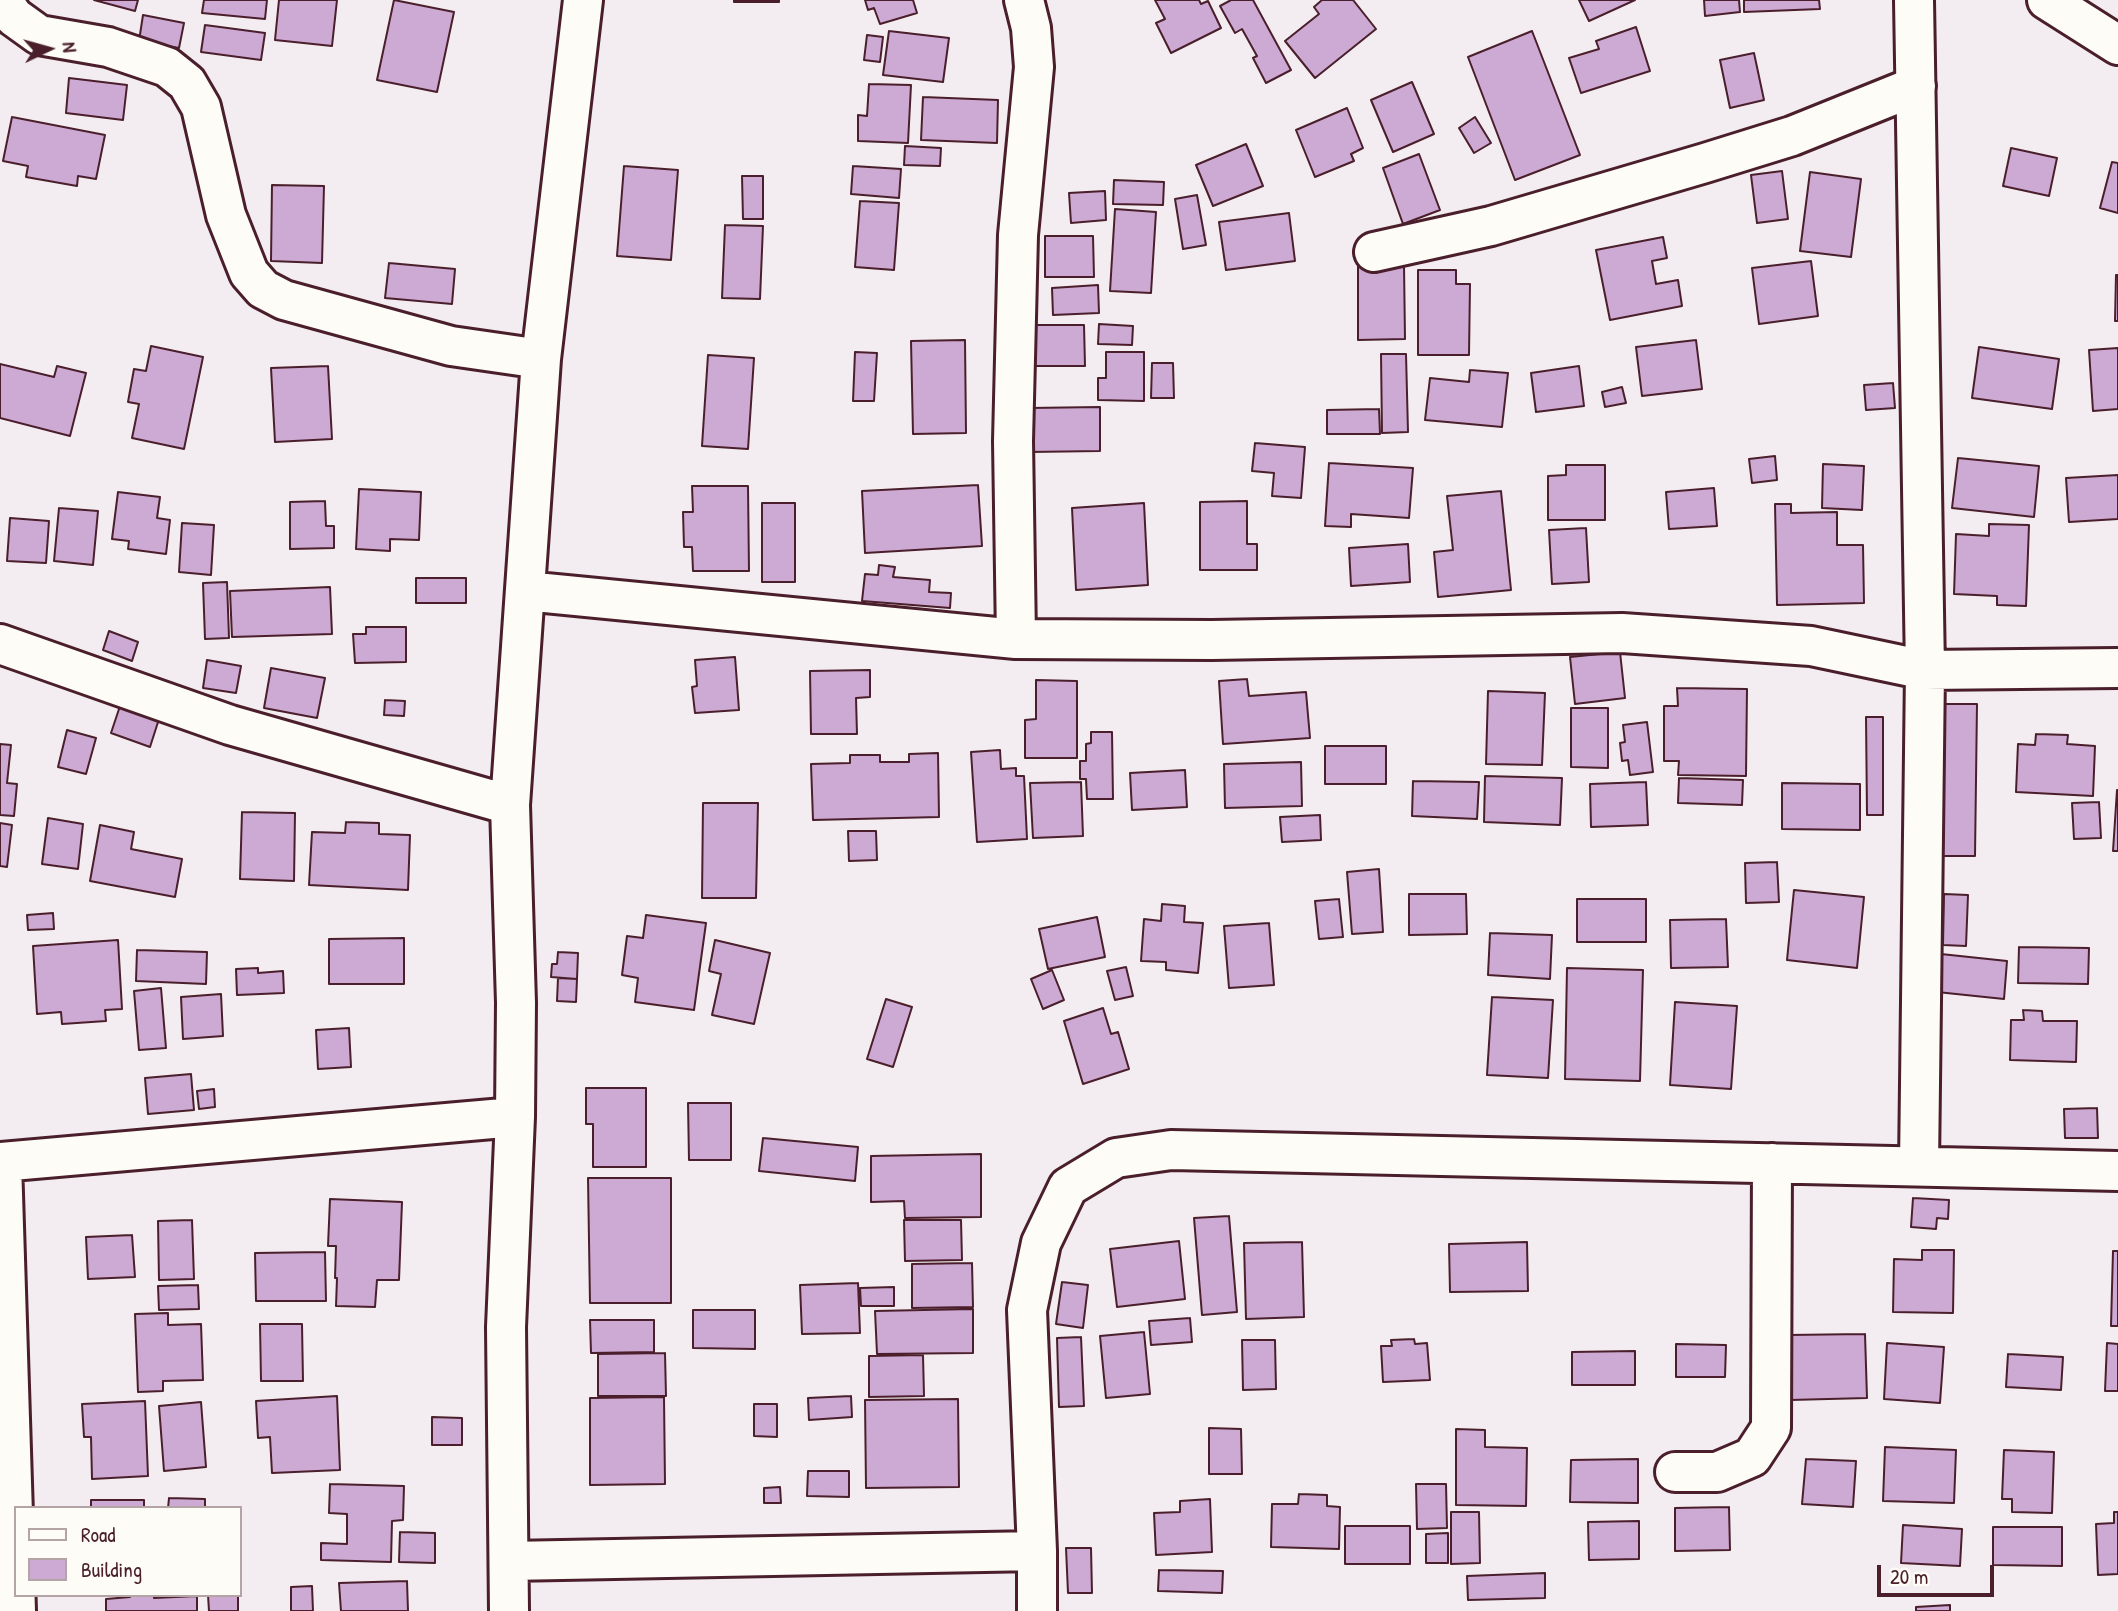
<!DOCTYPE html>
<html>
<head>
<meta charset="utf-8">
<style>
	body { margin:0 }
	#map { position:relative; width:2118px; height:1611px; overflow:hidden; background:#f3ecf0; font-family:"Patrick Hand",sans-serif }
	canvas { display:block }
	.legend { position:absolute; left:14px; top:1506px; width:228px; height:91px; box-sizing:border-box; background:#fdfcf7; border:2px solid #b5a4a5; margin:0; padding:9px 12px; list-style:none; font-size:21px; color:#4a1f2b }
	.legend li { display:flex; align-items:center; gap:14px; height:35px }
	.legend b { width:35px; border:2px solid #b5a4a5 }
	.north { position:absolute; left:14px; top:14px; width:70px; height:70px; -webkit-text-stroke:5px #fdfcf7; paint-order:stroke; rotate:85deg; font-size:19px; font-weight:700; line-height:28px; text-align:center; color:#4a1f2b }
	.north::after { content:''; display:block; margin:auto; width:24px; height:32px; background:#4a1f2b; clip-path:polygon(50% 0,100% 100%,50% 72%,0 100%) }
	.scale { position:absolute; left:1877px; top:1565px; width:117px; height:32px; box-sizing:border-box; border:4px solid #4a1f2b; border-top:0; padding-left:9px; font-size:21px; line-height:24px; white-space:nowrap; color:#4a1f2b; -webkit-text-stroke:5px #fdfcf7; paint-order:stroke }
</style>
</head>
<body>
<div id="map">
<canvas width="2118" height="1611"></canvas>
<ul class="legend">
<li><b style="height:9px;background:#fdfcf7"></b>Road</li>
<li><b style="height:19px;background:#cdaad3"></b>Building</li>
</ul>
<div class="north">N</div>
<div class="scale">20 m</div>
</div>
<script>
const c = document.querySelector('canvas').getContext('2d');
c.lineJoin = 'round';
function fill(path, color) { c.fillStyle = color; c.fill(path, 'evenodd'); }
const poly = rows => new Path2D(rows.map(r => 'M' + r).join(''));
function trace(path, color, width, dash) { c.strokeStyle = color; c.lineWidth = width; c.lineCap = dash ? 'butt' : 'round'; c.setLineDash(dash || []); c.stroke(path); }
const building = poly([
	[94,0,138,0,135,11,94,0],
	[204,0,267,0,265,19,202,13,204,0],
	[279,0,337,0,332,46,275,40,279,0],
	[394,0,454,12,437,92,377,80,394,0],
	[734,0,779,0,779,2,734,2,734,0],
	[865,0,913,0,917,13,880,24,874,8,868,10,865,0],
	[1155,0,1199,0,1201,4,1208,1,1221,28,1171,53,1156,23,1165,19,1155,0],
	[1231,0,1253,0,1291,70,1266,83,1253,58,1257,56,1242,29,1235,33,1220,6,1231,0],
	[1322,0,1353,0,1376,29,1315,78,1285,41,1319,14,1314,7,1322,0],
	[1579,0,1635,0,1589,21,1579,0],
	[1704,0,1739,0,1740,12,1705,16,1704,0],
	[1744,0,1819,0,1820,9,1744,12,1744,0],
	[143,15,184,23,179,48,139,41,143,15],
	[205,25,265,33,261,60,201,52,205,25],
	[1636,27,1650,71,1581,93,1569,58,1599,49,1596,41,1636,27],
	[889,31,949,38,943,82,883,75,889,31],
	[1532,31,1580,155,1515,180,1468,57,1532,31],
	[867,35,883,37,880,62,864,60,867,35],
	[1754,53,1764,100,1730,108,1720,60,1754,53],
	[69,78,127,85,123,120,66,113,69,78],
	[1412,82,1434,134,1393,152,1371,100,1412,82],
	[869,84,911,85,908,143,858,141,858,115,867,116,869,84],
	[923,97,998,100,997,143,921,140,923,97],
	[1347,108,1363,148,1351,154,1354,161,1315,177,1296,130,1347,108],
	[12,117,105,135,96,179,78,176,77,186,26,177,28,166,3,161,12,117],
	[1475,117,1491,143,1474,153,1459,128,1475,117],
	[1246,144,1263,186,1213,206,1196,165,1246,144],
	[905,146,941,148,940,166,904,165,905,146],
	[2011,148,2057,158,2049,196,2003,186,2011,148],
	[1419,154,1440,210,1403,224,1383,168,1419,154],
	[2112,162,2118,163,2118,213,2100,208,2112,162],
	[624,166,678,170,671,260,617,256,624,166],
	[853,166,901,169,899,198,851,194,853,166],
	[1782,171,1788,219,1757,223,1751,175,1782,171],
	[1810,172,1861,179,1851,257,1800,251,1810,172],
	[742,176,763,176,763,219,743,219,742,176],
	[1114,180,1164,182,1163,205,1113,204,1114,180],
	[272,185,324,186,322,263,271,261,272,185],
	[1105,191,1106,220,1071,223,1069,193,1105,191],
	[1197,195,1206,245,1183,249,1175,199,1197,195],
	[860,201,899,203,894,270,855,267,860,201],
	[1115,209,1156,212,1151,293,1110,291,1115,209],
	[1289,213,1295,261,1226,270,1219,222,1289,213],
	[725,225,763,226,760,299,722,298,725,225],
	[1045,236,1093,236,1094,277,1045,277,1045,236],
	[1663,237,1667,258,1652,261,1656,284,1678,280,1682,306,1610,320,1596,250,1663,237],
	[1811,261,1818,316,1759,324,1752,268,1811,261],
	[389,263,455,269,452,304,385,298,389,263],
	[1358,265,1404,265,1405,339,1358,340,1358,265],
	[1418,270,1456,270,1456,284,1470,284,1469,355,1418,355,1418,270],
	[2116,275,2118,275,2118,321,2115,321,2116,275],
	[1098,285,1099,313,1053,315,1052,288,1098,285],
	[1099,324,1133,326,1132,345,1098,344,1099,324],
	[1030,325,1084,325,1085,366,1030,366,1030,325],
	[965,340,966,433,913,434,911,341,965,340],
	[1696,340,1702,389,1642,396,1636,347,1696,340],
	[151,346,203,357,184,449,132,438,139,404,128,402,134,369,146,371,151,346],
	[1979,347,2059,359,2052,409,1972,398,1979,347],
	[2118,348,2118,409,2093,411,2089,350,2118,348],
	[855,352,877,353,874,401,853,401,855,352],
	[1106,352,1144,352,1144,401,1098,400,1098,378,1106,378,1106,352],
	[1381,354,1406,354,1408,432,1382,433,1381,354],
	[708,355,754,358,748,449,702,446,708,355],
	[1152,363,1173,363,1174,398,1151,398,1152,363],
	[0,364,54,377,57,366,86,373,70,436,0,418,0,364],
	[328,366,332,439,275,442,271,368,328,366],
	[1579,366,1584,406,1536,412,1531,373,1579,366],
	[1470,370,1508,373,1502,427,1425,420,1430,378,1469,382,1470,370],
	[1893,383,1895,408,1866,410,1864,385,1893,383],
	[1622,387,1626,403,1605,407,1602,392,1622,387],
	[1100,407,1100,451,1029,452,1029,408,1100,407],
	[1379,409,1380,434,1327,434,1327,410,1379,409],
	[1255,443,1305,447,1301,498,1272,496,1274,473,1252,471,1255,443],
	[1775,456,1777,480,1752,483,1749,459,1775,456],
	[1958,458,2039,466,2034,517,1952,508,1958,458],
	[1329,463,1413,468,1409,518,1351,514,1351,527,1325,526,1329,463],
	[1823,464,1864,466,1862,510,1822,508,1823,464],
	[1566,465,1605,465,1605,520,1548,520,1548,476,1566,475,1566,465],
	[2118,475,2118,519,2069,522,2066,478,2118,475],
	[978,485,982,546,865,553,862,491,978,485],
	[692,486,748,486,749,571,693,571,692,547,684,547,683,512,693,512,692,486],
	[1714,488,1717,526,1669,529,1666,492,1714,488],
	[359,489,421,492,419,540,390,539,390,551,356,549,359,489],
	[1501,491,1511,590,1438,597,1434,552,1453,550,1447,496,1501,491],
	[118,492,160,497,157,518,170,520,166,554,128,549,129,541,112,539,118,492],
	[325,501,326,526,334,526,334,548,290,549,290,502,325,501],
	[1247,501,1247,544,1257,544,1257,570,1200,570,1200,502,1247,501],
	[762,503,795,503,795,582,762,582,762,503],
	[1144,503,1148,585,1076,590,1072,508,1144,503],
	[1775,504,1791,504,1791,513,1837,512,1837,545,1863,545,1864,603,1777,605,1775,504],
	[59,508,98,511,93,565,54,561,59,508],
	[10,518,49,521,46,563,7,561,10,518],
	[182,523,214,525,211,575,179,572,182,523],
	[1989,524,2029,525,2026,606,1997,605,1997,596,1954,594,1956,534,1989,536,1989,524],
	[1586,528,1589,582,1552,584,1549,530,1586,528],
	[1408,544,1410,582,1351,586,1349,548,1408,544],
	[879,565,895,567,893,577,930,580,929,592,951,593,950,608,862,601,865,574,878,575,879,565],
	[416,578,466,578,466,603,416,603,416,578],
	[227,582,229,638,205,639,203,583,227,582],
	[330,587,332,634,232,637,230,591,330,587],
	[366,627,406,627,406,662,355,663,353,634,366,634,366,627],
	[109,631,138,642,132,661,103,650,109,631],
	[1620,652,1625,698,1575,704,1570,657,1620,652],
	[735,657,739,710,695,713,692,687,697,686,695,660,735,657],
	[207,660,241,666,236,693,203,688,207,660],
	[271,668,325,678,317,718,264,708,271,668],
	[870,670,870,697,856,698,857,734,811,734,810,671,870,670],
	[1247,679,1249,696,1306,692,1310,738,1223,744,1219,681,1247,679],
	[1036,680,1077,681,1077,758,1025,758,1025,720,1036,719,1036,680],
	[1677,688,1747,689,1746,776,1678,775,1679,761,1664,761,1664,706,1678,706,1677,688],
	[1488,691,1545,693,1542,765,1486,764,1488,691],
	[385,700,405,701,404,716,384,715,385,700],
	[1937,704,1977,704,1975,856,1936,856,1937,704],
	[120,706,159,719,150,747,111,733,120,706],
	[1571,708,1608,708,1608,768,1571,767,1571,708],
	[1866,717,1883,717,1883,815,1867,815,1866,717],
	[1647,722,1653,772,1630,775,1628,760,1622,761,1620,743,1625,742,1623,725,1647,722],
	[67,730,96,738,86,774,58,767,67,730],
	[1091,732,1112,732,1113,799,1087,799,1086,779,1080,779,1080,761,1086,761,1086,744,1091,743,1091,732],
	[2036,734,2068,735,2067,744,2095,746,2093,796,2016,792,2018,744,2035,745,2036,734],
	[0,744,11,745,7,783,17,784,14,816,0,815,0,744],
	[1325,746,1386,746,1386,784,1325,784,1325,746],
	[1000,750,1001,769,1016,768,1016,776,1024,776,1027,839,977,842,971,752,1000,750],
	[938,753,939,817,813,820,811,764,850,763,850,755,880,755,880,762,909,762,909,754,938,753],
	[1301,762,1302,806,1225,808,1224,764,1301,762],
	[1185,770,1187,807,1132,810,1130,773,1185,770],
	[1485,776,1562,778,1560,825,1484,822,1485,776],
	[1679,778,1743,780,1742,805,1678,803,1679,778],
	[1413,781,1479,782,1477,819,1412,816,1413,781],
	[1081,782,1083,836,1033,838,1030,783,1081,782],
	[1646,782,1648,825,1591,827,1590,784,1646,782],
	[1782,783,1860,784,1860,830,1782,829,1782,783],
	[2117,790,2118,790,2118,851,2113,851,2117,790],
	[2099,802,2101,838,2074,839,2072,803,2099,802],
	[703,803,758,803,756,898,702,898,703,803],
	[242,812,295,813,294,881,240,879,242,812],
	[1320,815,1321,840,1282,842,1280,817,1320,815],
	[48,818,83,824,78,869,42,864,48,818],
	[346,822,379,823,379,834,410,835,408,890,309,885,312,832,345,833,346,822],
	[0,823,12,825,7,867,0,866,0,823],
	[100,825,134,832,131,849,182,859,175,897,90,881,100,825],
	[848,831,876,831,877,860,849,861,848,831],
	[1777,862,1779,902,1746,903,1745,863,1777,862],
	[1379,869,1383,932,1352,934,1347,872,1379,869],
	[1794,890,1864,897,1857,968,1787,960,1794,890],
	[1409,894,1466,894,1467,934,1409,935,1409,894],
	[1944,894,1968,895,1966,946,1943,945,1944,894],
	[1339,899,1343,937,1319,939,1315,901,1339,899],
	[1577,899,1646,899,1646,942,1577,942,1577,899],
	[1162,904,1185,906,1184,922,1203,923,1198,973,1166,970,1166,962,1141,961,1144,919,1161,921,1162,904],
	[53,913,54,929,28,930,27,915,53,913],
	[646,915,706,923,694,1010,635,1002,638,978,622,975,627,936,643,938,646,915],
	[1097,917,1105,957,1048,969,1039,929,1097,917],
	[1726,919,1728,967,1671,968,1670,920,1726,919],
	[1269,923,1274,985,1229,988,1224,926,1269,923],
	[1490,933,1552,935,1550,979,1488,975,1490,933],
	[404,938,404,984,329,984,329,939,404,938],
	[118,940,122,1009,105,1010,106,1021,62,1024,61,1012,37,1014,33,946,118,940],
	[715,940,770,953,754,1024,712,1015,721,974,709,971,715,940],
	[2019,947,2089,948,2088,984,2018,983,2019,947],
	[137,950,207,952,206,984,136,981,137,950],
	[558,952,578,953,577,979,551,977,552,964,557,964,558,952],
	[1941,954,2007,961,2004,999,1937,992,1941,954],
	[1126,967,1133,996,1115,1000,1107,971,1126,967],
	[258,968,258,973,283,971,284,993,237,995,236,969,258,968],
	[1567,968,1643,970,1640,1081,1565,1079,1567,968],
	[1052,970,1064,1000,1043,1009,1031,979,1052,970],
	[558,978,577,979,576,1002,557,1001,558,978],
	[161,988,166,1048,139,1050,134,991,161,988],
	[221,994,223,1036,183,1039,181,997,221,994],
	[1492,997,1553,1000,1548,1078,1487,1075,1492,997],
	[886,999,912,1007,893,1067,867,1059,886,999],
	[1675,1002,1737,1006,1731,1089,1670,1085,1675,1002],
	[1103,1008,1111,1034,1118,1032,1129,1069,1083,1084,1064,1021,1103,1008],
	[2023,1010,2042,1011,2043,1021,2077,1021,2076,1062,2010,1060,2011,1020,2024,1020,2023,1010],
	[349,1028,351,1067,318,1069,316,1030,349,1028],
	[191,1074,194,1110,148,1114,145,1078,191,1074],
	[586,1088,646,1088,646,1167,593,1167,593,1124,586,1124,586,1088],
	[214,1089,215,1107,199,1109,197,1091,214,1089],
	[688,1103,731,1103,731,1160,689,1160,688,1103],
	[2097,1108,2098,1138,2065,1138,2064,1109,2097,1108],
	[763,1138,858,1147,855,1181,759,1171,763,1138],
	[981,1154,981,1217,905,1218,904,1201,871,1202,871,1156,981,1154],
	[588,1178,671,1178,671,1303,590,1303,588,1178],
	[1913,1198,1949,1200,1948,1219,1937,1218,1936,1229,1911,1227,1913,1198],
	[330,1199,402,1202,399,1280,377,1280,375,1307,336,1306,337,1278,335,1278,336,1246,328,1246,330,1199],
	[1229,1216,1237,1312,1202,1315,1194,1218,1229,1216],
	[192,1220,194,1279,159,1280,158,1221,192,1220],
	[904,1220,961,1220,962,1260,905,1261,904,1220],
	[132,1235,135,1277,88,1279,86,1237,132,1235],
	[1179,1241,1185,1299,1117,1307,1110,1249,1179,1241],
	[1302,1242,1304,1317,1246,1319,1244,1243,1302,1242],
	[1527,1242,1528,1291,1450,1292,1449,1244,1527,1242],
	[1922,1250,1954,1250,1953,1313,1893,1312,1894,1259,1922,1260,1922,1250],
	[2113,1251,2118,1251,2118,1326,2111,1326,2113,1251],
	[325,1252,326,1301,256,1301,255,1253,325,1252],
	[972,1263,973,1307,912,1308,912,1264,972,1263],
	[1062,1282,1088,1285,1083,1328,1056,1324,1062,1282],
	[858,1283,860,1333,802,1334,800,1285,858,1283],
	[198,1285,199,1309,159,1310,158,1286,198,1285],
	[894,1287,894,1306,861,1306,860,1288,894,1287],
	[973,1309,973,1353,877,1354,875,1311,973,1309],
	[693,1310,755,1310,755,1349,693,1348,693,1310],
	[168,1313,168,1325,201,1324,203,1380,163,1381,163,1391,138,1392,135,1314,168,1313],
	[1190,1318,1192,1342,1151,1345,1149,1321,1190,1318],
	[590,1320,654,1320,654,1352,591,1353,590,1320],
	[260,1324,302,1324,303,1381,261,1381,260,1324],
	[1144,1332,1150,1394,1106,1398,1100,1336,1144,1332],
	[1865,1334,1867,1398,1790,1400,1788,1335,1865,1334],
	[1081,1337,1084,1406,1059,1407,1057,1338,1081,1337],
	[1414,1339,1415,1344,1427,1343,1430,1380,1383,1382,1381,1346,1392,1346,1391,1340,1414,1339],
	[1242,1340,1275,1340,1276,1389,1243,1390,1242,1340],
	[1887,1343,1944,1347,1940,1403,1884,1399,1887,1343],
	[2107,1343,2118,1344,2118,1391,2105,1391,2107,1343],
	[1676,1344,1726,1345,1725,1377,1676,1377,1676,1344],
	[1635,1351,1635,1385,1572,1385,1572,1352,1635,1351],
	[665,1353,666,1396,598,1396,598,1354,665,1353],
	[2008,1354,2063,1357,2061,1390,2006,1387,2008,1354],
	[923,1355,924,1396,869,1397,869,1356,923,1355],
	[337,1396,340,1470,272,1473,270,1437,258,1438,256,1401,337,1396],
	[851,1396,852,1417,809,1420,808,1398,851,1396],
	[664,1397,665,1484,590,1485,590,1398,664,1397],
	[958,1399,959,1487,866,1488,865,1400,958,1399],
	[145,1401,148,1476,92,1479,91,1437,84,1437,82,1404,145,1401],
	[201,1402,206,1467,164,1471,159,1406,201,1402],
	[754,1404,777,1404,777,1437,754,1436,754,1404],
	[432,1417,462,1418,462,1445,432,1445,432,1417],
	[1209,1428,1241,1429,1242,1474,1209,1474,1209,1428],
	[1456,1429,1485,1430,1485,1447,1527,1448,1526,1506,1456,1505,1456,1429],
	[1885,1447,1956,1450,1954,1503,1883,1501,1885,1447],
	[2004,1450,2054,1452,2052,1513,2012,1512,2012,1499,2002,1499,2004,1450],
	[1638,1459,1638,1503,1570,1502,1571,1460,1638,1459],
	[1806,1459,1856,1461,1853,1507,1802,1504,1806,1459],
	[808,1471,849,1471,849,1497,807,1496,808,1471],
	[330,1484,404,1486,403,1520,392,1521,391,1562,321,1560,321,1543,347,1544,347,1514,329,1513,330,1484],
	[1416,1484,1446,1484,1447,1528,1417,1529,1416,1484],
	[780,1487,781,1503,764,1503,764,1488,780,1487],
	[1299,1494,1327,1495,1327,1506,1340,1507,1339,1549,1271,1547,1272,1504,1298,1504,1299,1494],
	[169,1498,205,1499,205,1508,168,1508,169,1498],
	[1210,1499,1212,1552,1156,1555,1154,1513,1180,1512,1180,1501,1210,1499],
	[91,1500,144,1500,144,1508,91,1508,91,1500],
	[1729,1507,1730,1550,1675,1551,1675,1508,1729,1507],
	[1451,1512,1479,1512,1480,1563,1451,1564,1451,1512],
	[2114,1512,2118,1512,2118,1574,2098,1575,2096,1524,2114,1523,2114,1512],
	[1639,1521,1639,1559,1589,1560,1588,1522,1639,1521],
	[1903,1525,1962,1529,1960,1566,1901,1563,1903,1525],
	[1345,1526,1410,1526,1410,1564,1345,1564,1345,1526],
	[1993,1527,2062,1527,2062,1566,1993,1565,1993,1527],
	[400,1532,435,1533,435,1563,399,1562,400,1532],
	[1448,1533,1448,1563,1426,1563,1426,1534,1448,1533],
	[1066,1548,1091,1548,1092,1593,1068,1593,1066,1548],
	[1159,1570,1223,1571,1222,1593,1158,1591,1159,1570],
	[1545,1573,1545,1598,1468,1600,1467,1576,1545,1573],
	[407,1581,408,1611,341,1611,339,1583,407,1581],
	[312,1586,313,1611,291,1611,291,1587,312,1586],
	[130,1595,154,1595,154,1598,197,1596,197,1611,106,1611,106,1599,130,1597,130,1595],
	[208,1595,238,1595,238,1611,209,1611,208,1595],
	[1950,1605,1950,1611,1916,1611,1916,1607,1950,1605]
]);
fill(building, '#cdaad3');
trace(building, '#4a1f2b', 2);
const minor = poly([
	[2,0,14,17,39,35,108,47,167,67,187,83,201,107,226,215,249,273,263,289,284,300,451,346,541,359],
	[1914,0,1925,670,1919,1166],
	[2047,0,2118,45],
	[1374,252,1491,226,1705,163,1792,136,1916,86],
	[525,591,1016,639,1212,640,1622,633,1811,646,1925,670,2118,668],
	[1016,639,1013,441,1018,235,1034,67,1031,28,1024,0],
	[0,644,230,725,510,805],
	[0,1162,515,1117],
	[2,1162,16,1611],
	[1675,1472,1717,1472,1752,1457,1771,1428,1772,1163],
	[509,1561,1037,1551],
	[509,1611,506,1327,515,1117,516,1003,510,805,541,359,583,0],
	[1037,1611,1037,1551,1027,1310,1041,1243,1068,1187,1116,1158,1171,1150,2118,1171]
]);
trace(minor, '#4a1f2b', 44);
trace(minor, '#fdfcf7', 38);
</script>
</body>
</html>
